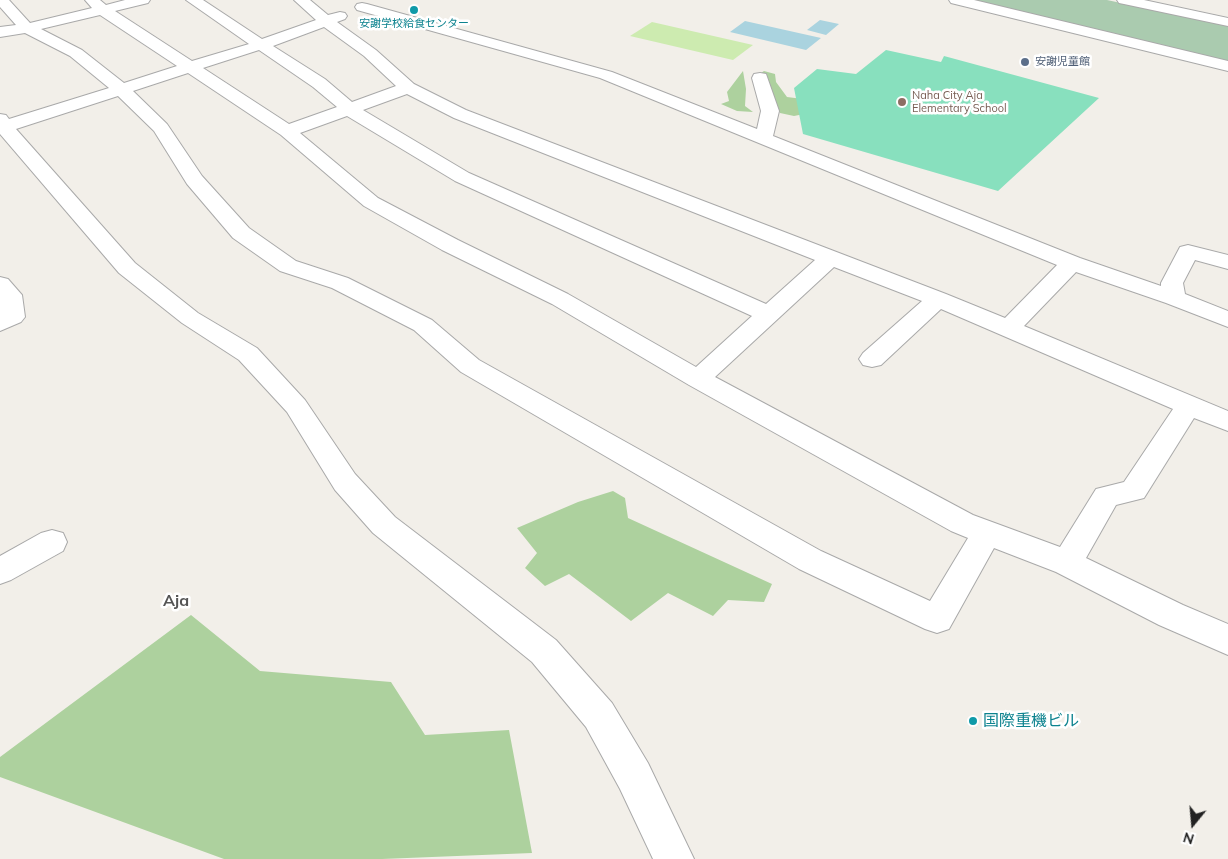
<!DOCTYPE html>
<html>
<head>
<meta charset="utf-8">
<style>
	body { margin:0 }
	#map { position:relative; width:1228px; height:859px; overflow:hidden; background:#f2efe9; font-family:Mulish,sans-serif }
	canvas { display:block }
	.north { position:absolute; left:1168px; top:799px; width:50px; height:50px; -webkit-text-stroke:4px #fff; paint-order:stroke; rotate:197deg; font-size:14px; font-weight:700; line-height:20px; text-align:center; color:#222 }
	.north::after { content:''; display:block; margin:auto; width:18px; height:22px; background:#222; clip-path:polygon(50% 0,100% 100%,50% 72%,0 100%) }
</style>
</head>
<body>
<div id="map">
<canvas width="1228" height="859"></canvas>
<div class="north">N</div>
</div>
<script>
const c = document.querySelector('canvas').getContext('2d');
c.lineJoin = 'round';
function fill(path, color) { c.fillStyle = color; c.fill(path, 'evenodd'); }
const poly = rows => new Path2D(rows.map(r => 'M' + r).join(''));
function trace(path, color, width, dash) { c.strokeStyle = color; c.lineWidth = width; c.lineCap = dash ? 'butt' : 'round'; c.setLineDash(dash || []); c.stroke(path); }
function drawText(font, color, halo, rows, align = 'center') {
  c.font = font + ' Mulish,"Noto Sans JP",sans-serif'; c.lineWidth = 5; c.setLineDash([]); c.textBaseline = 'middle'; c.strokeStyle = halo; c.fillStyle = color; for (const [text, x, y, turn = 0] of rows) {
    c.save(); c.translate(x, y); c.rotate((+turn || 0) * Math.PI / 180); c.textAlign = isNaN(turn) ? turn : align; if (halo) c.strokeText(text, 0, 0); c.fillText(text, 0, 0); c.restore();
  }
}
fill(poly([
	[652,22,753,45,733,60,630,36]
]), '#cdebb0');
fill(poly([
	[743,71,746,89,745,106,753,112,737,111,721,104,729,101,727,92],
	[764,71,775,74,776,82,787,97,803,99,809,113,794,116,780,113,761,73],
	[613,491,625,498,628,518,772,584,764,602,728,600,713,616,668,593,631,621,569,574,545,586,525,568,537,553,517,528,578,502],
	[191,615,260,671,391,682,425,735,509,730,532,853,382,859,224,859,0,777,0,757]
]), '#add19e');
fill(poly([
	[973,0,1107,0,1228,26,1228,61]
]), '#aacbaf');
fill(poly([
	[886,50,941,62,944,56,1099,98,998,191,803,134,794,88,817,69,856,74]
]), '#88e0be');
fill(poly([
	[820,20,839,24,826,35,807,30],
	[745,21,821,38,806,50,730,32]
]), '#aad3df');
const minor = poly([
	[0,0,9,0,30,23,92,8,85,0,100,0,106,5,125,0,150,0,148,3,115,11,192,61,249,44,186,0,203,0,262,39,316,20,294,0,310,0,328,15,340,12,345,13,347,16,345,19,337,22,376,50,414,84,466,110,946,294,1005,318,1057,265,600,78,357,10,355,7,357,4,362,3,367,4,612,72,757,129,761,111,752,78,754,74,760,73,766,74,779,111,773,136,1080,258,1161,286,1161,283,1180,247,1188,245,1228,255,1228,269,1195,260,1183,283,1185,294,1228,311,1228,327,1166,303,1076,272,1024,326,1228,411,1228,431,1194,418,1144,498,1116,505,1086,558,1183,605,1228,624,1228,655,1159,625,1056,572,994,548,949,629,937,633,925,629,799,569,461,372,414,330,332,288,280,271,233,238,187,184,154,131,118,96,16,129,135,263,198,313,257,348,305,400,355,474,395,517,556,640,612,703,648,763,694,859,653,859,620,789,586,727,532,662,373,533,335,490,287,412,239,360,182,323,119,273,0,134,0,114,6,115,9,119,109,88,70,56,25,33,0,37,0,27,16,25,0,7,0,0],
	[100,15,177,66,124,83,82,50,41,29,100,15],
	[324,27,364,56,396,86,352,102,325,79,273,46,324,27],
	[259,50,313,87,337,107,289,124,203,68,259,50],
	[188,73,281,135,364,206,442,250,552,304,689,385,951,531,968,538,930,601,821,551,479,360,432,320,348,278,296,261,249,228,202,176,167,124,133,91,188,73],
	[407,94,454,118,815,260,766,304,469,173,363,110,407,94],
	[347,116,455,181,752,316,696,367,568,294,458,240,378,198,300,133,347,116],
	[834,267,922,301,863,353,859,359,863,365,872,367,881,365,941,309,1173,409,1124,482,1096,489,1060,547,973,515,715,377,834,267],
	[949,0,974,0,1228,61,1228,71,951,3,949,0],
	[1117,0,1144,0,1228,18,1228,26,1124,4,1119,3,1117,0],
	[0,277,8,279,22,295,25,317,21,322,0,331,0,277],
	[52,530,63,533,67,542,63,551,11,580,0,584,0,556,41,533,52,530]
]);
trace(minor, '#a9a9a9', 2);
fill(minor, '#fff');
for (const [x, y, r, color] of [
	[414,10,5,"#0f9aa8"],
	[1025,62,5,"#5c6f8a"],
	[902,102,5,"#8d6e63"],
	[973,721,5,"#0f9aa8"]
]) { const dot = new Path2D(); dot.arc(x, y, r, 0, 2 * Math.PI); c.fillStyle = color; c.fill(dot); trace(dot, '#fff', 2); }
drawText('11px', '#0d838f', '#fff', [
	["安謝学校給食センター",414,24]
]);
drawText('11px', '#4e5e75', '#fff', [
	["安謝児童館",1035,62]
], 'left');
drawText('11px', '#785e54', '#fff', [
	["Naha City Aja",912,96],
	["Elementary School",912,109]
], 'left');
drawText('bold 16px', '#555', '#fff', [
	["Aja",176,601]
]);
drawText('16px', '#0d838f', '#fff', [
	["国際重機ビル",983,721]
], 'left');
</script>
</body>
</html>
